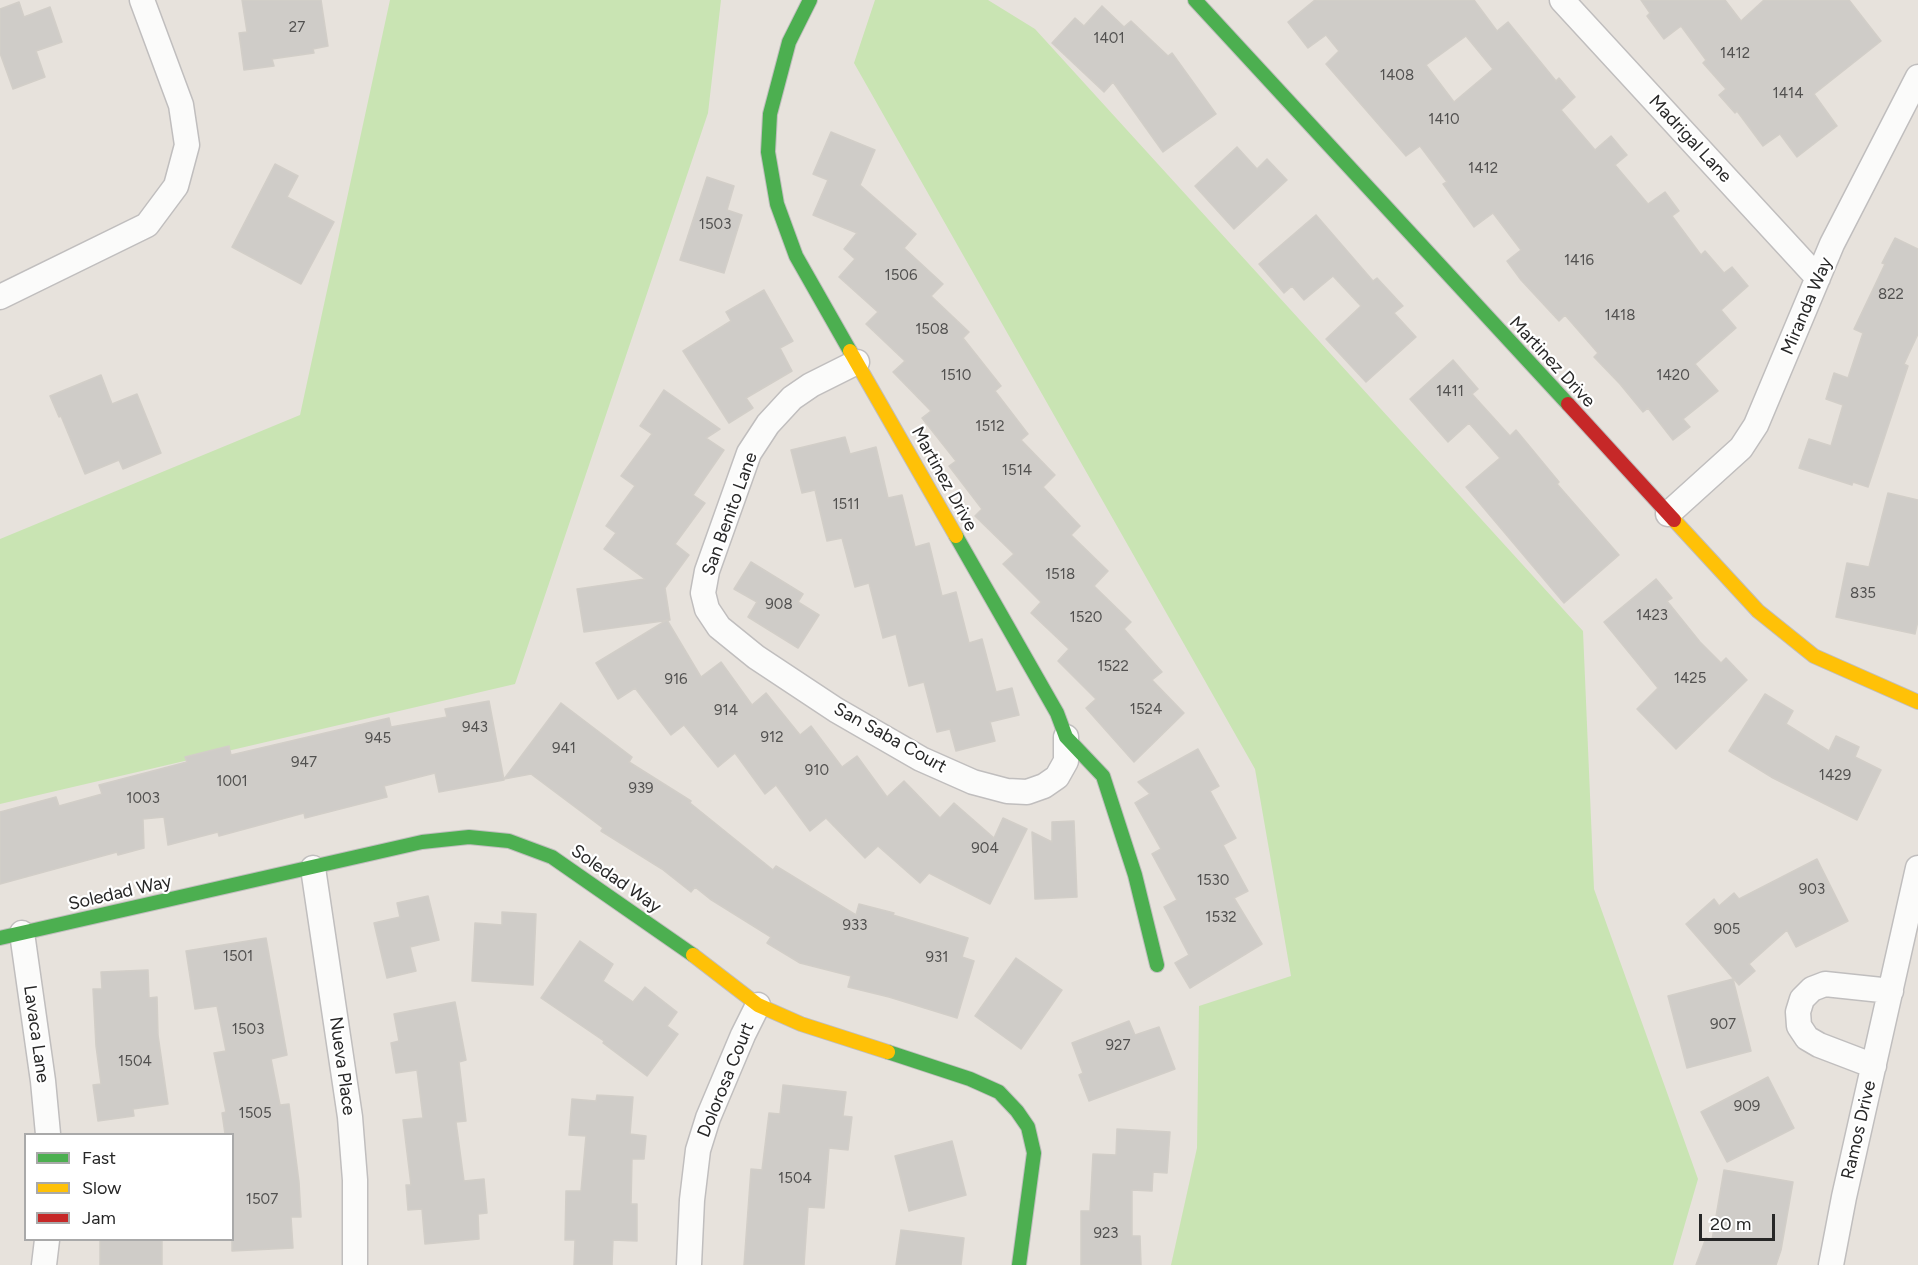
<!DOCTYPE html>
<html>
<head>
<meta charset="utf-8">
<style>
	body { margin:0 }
	#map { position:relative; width:1918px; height:1265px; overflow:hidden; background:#e7e2dc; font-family:Figtree,sans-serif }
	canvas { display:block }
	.legend { position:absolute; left:24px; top:1133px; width:210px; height:108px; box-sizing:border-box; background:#fff; border:2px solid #a9a9a9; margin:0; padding:8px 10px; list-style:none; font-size:18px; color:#272727 }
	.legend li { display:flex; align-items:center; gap:12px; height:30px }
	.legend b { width:30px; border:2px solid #a9a9a9 }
	.scale { position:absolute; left:1699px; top:1214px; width:76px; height:27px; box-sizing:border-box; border:3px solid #272727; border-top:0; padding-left:8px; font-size:18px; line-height:21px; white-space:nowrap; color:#272727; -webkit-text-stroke:4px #fff; paint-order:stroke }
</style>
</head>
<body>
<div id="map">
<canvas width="1918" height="1265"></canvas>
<ul class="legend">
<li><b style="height:8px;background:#4caf50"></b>Fast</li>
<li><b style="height:8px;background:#ffc107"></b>Slow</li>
<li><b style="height:8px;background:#c62828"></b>Jam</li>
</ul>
<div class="scale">20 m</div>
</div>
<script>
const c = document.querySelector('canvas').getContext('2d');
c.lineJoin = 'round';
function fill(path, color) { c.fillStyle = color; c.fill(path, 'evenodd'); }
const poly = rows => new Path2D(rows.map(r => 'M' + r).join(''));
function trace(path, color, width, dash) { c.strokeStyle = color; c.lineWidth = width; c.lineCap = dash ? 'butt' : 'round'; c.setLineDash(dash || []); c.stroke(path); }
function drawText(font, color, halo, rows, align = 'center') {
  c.font = font + ' Figtree,sans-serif'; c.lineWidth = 4.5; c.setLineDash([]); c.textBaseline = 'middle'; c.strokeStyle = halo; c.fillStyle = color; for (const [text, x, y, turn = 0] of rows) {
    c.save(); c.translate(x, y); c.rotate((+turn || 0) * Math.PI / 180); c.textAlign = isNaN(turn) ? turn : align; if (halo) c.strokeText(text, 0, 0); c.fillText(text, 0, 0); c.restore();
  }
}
fill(poly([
	[390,0,721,0,708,113,515,684,0,804,0,539,300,415],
	[875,0,988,0,1035,29,1583,631,1594,889,1698,1179,1673,1265,1171,1265,1197,1148,1199,1006,1291,976,1255,769,854,63]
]), '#c9e4b3');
const building = poly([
	[242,0,321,0,328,46,313,49,314,53,272,59,274,66,244,70,239,33,247,32,242,0],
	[1315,0,1474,0,1497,31,1508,22,1556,81,1559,78,1575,97,1561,110,1595,150,1611,136,1627,155,1615,165,1648,204,1665,192,1679,211,1672,216,1701,255,1705,251,1724,273,1732,267,1748,286,1721,310,1736,328,1695,364,1718,391,1683,419,1690,427,1673,440,1648,408,1643,412,1620,384,1594,357,1598,353,1565,315,1559,321,1521,280,1507,261,1521,250,1493,213,1474,227,1443,184,1447,182,1420,146,1406,156,1326,64,1339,51,1326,35,1308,48,1288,22,1315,0],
	[1466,36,1493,69,1454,102,1426,65,1466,36],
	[1641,0,1725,0,1741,21,1764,0,1849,0,1881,41,1814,94,1837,126,1797,157,1780,134,1763,146,1737,111,1735,113,1719,95,1726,89,1703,63,1706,60,1681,26,1664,39,1647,16,1650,13,1641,0],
	[19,2,24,17,50,7,62,42,36,51,45,77,13,89,0,53,0,9,19,2],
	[1102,6,1124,27,1131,21,1168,56,1172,53,1216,114,1163,152,1113,82,1104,92,1052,43,1075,18,1084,26,1102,6],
	[831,132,875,150,860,185,916,234,904,248,943,284,931,296,969,332,963,338,1001,386,995,391,1028,434,1021,440,1055,475,1043,487,1080,526,1071,535,1108,571,1094,586,1131,622,1124,629,1162,672,1152,680,1184,713,1134,762,1086,708,1096,699,1058,661,1069,649,1031,613,1041,602,1003,564,1014,554,975,516,982,509,949,466,956,461,922,418,931,411,893,372,905,361,866,324,878,312,839,277,855,259,844,249,857,233,813,215,828,180,813,174,831,132],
	[1237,147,1257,169,1267,159,1287,180,1234,229,1195,186,1237,147],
	[275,164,298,176,287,197,334,222,301,284,232,247,275,164],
	[707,177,734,186,727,210,742,215,724,273,680,260,707,177],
	[1316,215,1373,281,1377,278,1403,306,1394,313,1416,337,1366,382,1326,339,1361,306,1333,276,1304,300,1292,286,1284,293,1259,264,1316,215],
	[1895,238,1918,249,1918,334,1904,364,1908,366,1868,487,1853,482,1852,485,1799,468,1809,439,1831,446,1843,405,1826,399,1834,373,1848,378,1863,333,1854,329,1885,264,1882,263,1895,238],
	[764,290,793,341,780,348,792,371,746,398,753,408,729,423,683,351,731,321,726,312,764,290],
	[1453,360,1478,389,1472,394,1510,436,1516,430,1559,482,1557,484,1619,555,1564,603,1466,487,1500,458,1469,423,1448,442,1410,399,1453,360],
	[101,375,112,404,137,394,161,453,123,469,119,460,85,474,61,416,59,417,50,396,101,375],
	[664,390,720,429,706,438,724,450,693,495,705,503,675,544,689,555,665,588,670,620,584,632,577,589,645,579,604,549,616,533,606,526,635,486,621,476,652,434,640,426,664,390],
	[845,437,850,454,876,447,888,498,902,495,915,547,929,543,942,596,956,592,969,643,982,639,996,692,1012,688,1019,715,990,722,995,741,956,751,950,729,937,732,924,682,909,686,896,634,883,638,869,583,855,587,842,538,827,541,815,490,802,493,791,450,845,437],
	[1888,493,1918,500,1918,621,1915,634,1836,617,1847,563,1869,567,1888,493],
	[751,562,803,594,798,602,819,615,798,648,748,617,757,602,734,589,751,562],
	[1656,579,1672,598,1667,601,1700,642,1721,663,1726,658,1747,680,1676,749,1637,709,1658,688,1604,622,1656,579],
	[667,620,701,677,721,662,752,705,766,693,800,735,811,726,842,767,857,756,887,797,904,781,940,818,954,803,994,838,1003,818,1027,829,990,904,929,873,920,883,878,846,865,858,826,818,810,831,776,785,765,794,735,753,718,767,684,725,671,735,635,688,618,699,596,663,667,620],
	[1765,694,1793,711,1786,724,1829,751,1836,736,1859,747,1855,757,1881,770,1857,820,1773,778,1729,751,1765,694],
	[489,701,504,780,439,792,435,773,384,786,387,797,305,818,304,813,219,836,218,832,168,845,164,817,143,819,144,848,118,855,117,852,0,884,0,812,56,797,59,806,102,794,99,785,187,762,185,757,229,746,231,755,389,718,391,727,447,717,445,709,489,701],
	[561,703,632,757,629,762,691,801,690,803,773,870,776,866,856,915,859,904,894,913,893,915,968,938,962,957,974,961,957,1018,889,997,848,987,851,976,800,963,767,943,771,937,710,899,695,887,691,892,662,869,601,831,603,828,531,774,504,779,561,703],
	[1198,749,1219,786,1210,791,1236,838,1223,845,1248,891,1234,898,1262,944,1190,988,1175,963,1189,955,1164,907,1177,900,1152,854,1161,849,1135,803,1150,794,1138,782,1198,749],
	[1074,821,1077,897,1035,899,1032,832,1052,842,1052,822,1074,821],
	[1817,859,1848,921,1796,947,1787,930,1749,964,1755,971,1739,985,1686,924,1714,899,1719,906,1734,893,1739,899,1817,859],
	[428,896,439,940,410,947,416,971,387,978,374,923,400,917,397,903,428,896],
	[502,912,536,914,533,985,472,981,475,923,502,925,502,912],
	[266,938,287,1055,271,1059,280,1105,289,1104,299,1182,301,1217,291,1217,293,1248,232,1251,232,1134,225,1134,222,1113,226,1112,214,1053,226,1051,217,1006,195,1009,186,951,266,938],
	[580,941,613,964,603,981,633,1002,645,987,677,1012,667,1026,678,1034,647,1076,603,1043,604,1041,541,998,580,941],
	[1016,958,1062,990,1021,1049,975,1016,1016,958],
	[148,970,149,998,157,997,158,1035,168,1104,133,1109,134,1116,98,1121,93,1085,101,1084,96,1046,93,989,102,989,101,972,148,970],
	[1733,979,1751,1051,1687,1068,1668,996,1733,979],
	[455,1002,466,1060,459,1062,466,1121,456,1122,464,1181,484,1179,487,1213,478,1214,479,1239,425,1244,422,1209,408,1210,406,1185,411,1185,403,1120,423,1118,417,1070,396,1073,391,1043,399,1041,394,1014,455,1002],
	[1129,1021,1135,1035,1159,1027,1175,1069,1089,1101,1079,1075,1083,1073,1072,1043,1129,1021],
	[1768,1077,1794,1128,1727,1162,1701,1112,1768,1077],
	[783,1085,846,1092,843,1116,852,1117,848,1150,829,1148,824,1208,808,1207,804,1265,744,1265,751,1169,762,1170,769,1113,780,1114,783,1085],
	[597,1095,633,1097,630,1134,646,1136,644,1159,632,1159,631,1204,637,1204,637,1241,613,1240,612,1265,574,1265,575,1240,565,1240,566,1191,581,1191,586,1136,569,1135,572,1099,596,1101,597,1095],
	[1117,1129,1170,1132,1167,1173,1153,1172,1152,1191,1132,1190,1132,1236,1140,1236,1141,1265,1081,1265,1081,1211,1090,1211,1093,1154,1116,1155,1117,1129],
	[952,1141,966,1195,909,1211,895,1156,952,1141],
	[1724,1170,1793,1182,1781,1250,1776,1265,1696,1265,1706,1238,1712,1240,1724,1170],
	[901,1230,964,1238,961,1265,896,1265,901,1230],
	[100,1239,162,1239,162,1265,100,1265,100,1239]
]);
fill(building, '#cfccc8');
trace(building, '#d2cec8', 1.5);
const street = poly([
	[1562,0,1818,278],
	[0,297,147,225,176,186,187,145,181,105,142,0],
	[857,362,811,385,792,398,768,424,749,453,707,571,703,593,707,609,719,627,756,657,836,710,921,759,973,782,1007,791,1027,792,1044,786,1057,777,1066,761,1066,737],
	[1668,514,1741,448,1756,425,1832,244,1918,77],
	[313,868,350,1117,355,1180,355,1265],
	[22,933,43,1081,48,1134],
	[1874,1066,1819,1045,1807,1038,1799,1026,1798,1012,1802,999,1812,989,1825,984,1891,991],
	[44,1265,47,1240],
	[689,1265,692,1200,698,1150,708,1118,743,1035,758,1005],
	[1831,1265,1844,1197,1918,868]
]);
const fast = poly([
	[810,0,789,42,770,114,768,152,777,204,796,256,850,351],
	[1195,0,1568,404],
	[956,536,1057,713,1066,737,1103,776,1135,875,1157,965],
	[0,938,422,842,469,837,509,841,552,857,693,955],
	[888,1052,970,1079,999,1092,1017,1111,1028,1127,1034,1153,1019,1265]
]);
const slow = poly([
	[850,351,956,536],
	[1674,520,1758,611,1814,656,1918,702],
	[693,955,758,1005,801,1024,888,1052]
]);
const jam = poly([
	[1568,404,1674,520]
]);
trace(street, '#c0bebe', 27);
trace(fast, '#c0bebe', 16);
trace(slow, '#c0bebe', 16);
trace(jam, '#c0bebe', 16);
trace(street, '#fbfbfa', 24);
trace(fast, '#4caf50', 14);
trace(slow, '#ffc107', 14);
trace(jam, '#c62828', 14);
drawText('15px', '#525150', null, [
	["27",297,28],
	["1401",1109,39],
	["1412",1735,54],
	["1408",1397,76],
	["1414",1788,94],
	["1410",1444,120],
	["1412",1483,169],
	["1503",715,225],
	["1416",1579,261],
	["1506",901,276],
	["822",1891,295],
	["1418",1620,316],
	["1508",932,330],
	["1510",956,376],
	["1420",1673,376],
	["1411",1450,392],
	["1512",990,427],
	["1514",1017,471],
	["1511",846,505],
	["1518",1060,575],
	["835",1863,594],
	["908",779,605],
	["1423",1652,616],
	["1520",1086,618],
	["1522",1113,667],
	["1425",1690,679],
	["916",676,680],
	["1524",1146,710],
	["914",726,711],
	["943",475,728],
	["912",772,738],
	["945",378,739],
	["941",564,749],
	["947",304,763],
	["910",817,771],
	["1429",1835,776],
	["1001",232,782],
	["939",641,789],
	["1003",143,799],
	["904",985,849],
	["1530",1213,881],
	["903",1812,890],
	["1532",1221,918],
	["933",855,926],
	["905",1727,930],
	["1501",238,957],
	["931",937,958],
	["907",1723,1025],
	["1503",248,1030],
	["927",1118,1046],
	["1504",135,1062],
	["909",1747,1107],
	["1505",255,1114],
	["1504",795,1179],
	["1507",262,1200],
	["923",1106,1234]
]);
drawText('18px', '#272727', '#fff', [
	["Madrigal Lane",1690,139,47],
	["Miranda Way",1807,306,-67],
	["Martinez Drive",1552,362,47],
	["Martinez Drive",944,479,61],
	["San Benito Lane",730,514,-70],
	["San Saba Court",890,738,29],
	["Soledad Way",616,879,35],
	["Soledad Way",120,893,-13],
	["Lavaca Lane",36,1034,82],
	["Nueva Place",342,1066,82],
	["Dolorosa Court",726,1080,-68],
	["Ramos Drive",1859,1130,-77]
]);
</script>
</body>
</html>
